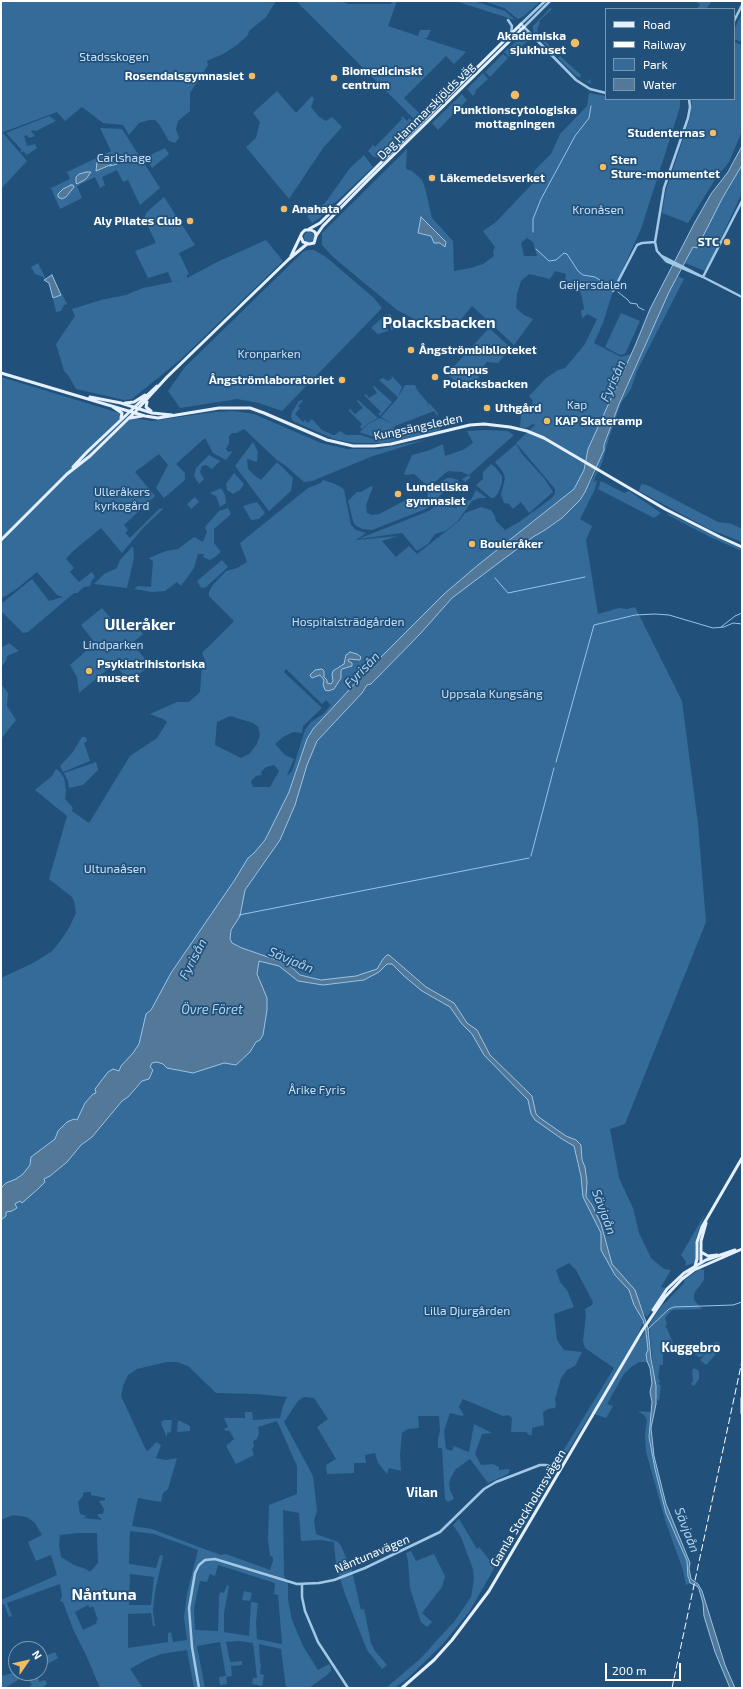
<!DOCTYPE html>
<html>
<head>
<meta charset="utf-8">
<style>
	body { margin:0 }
	#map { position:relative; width:743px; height:1689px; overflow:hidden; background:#21517b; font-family:"Exo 2",sans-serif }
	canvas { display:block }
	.frame { position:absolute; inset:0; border:2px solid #fff; pointer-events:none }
	.legend { position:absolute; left:605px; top:8px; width:130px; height:92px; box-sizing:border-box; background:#21517b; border:1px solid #7a97b0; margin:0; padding:5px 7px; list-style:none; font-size:12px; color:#fff }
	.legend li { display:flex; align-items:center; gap:8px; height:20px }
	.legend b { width:20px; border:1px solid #7a97b0 }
	.north { position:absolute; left:8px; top:1641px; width:40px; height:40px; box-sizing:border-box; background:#21517b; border:1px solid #7a97b0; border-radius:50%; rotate:56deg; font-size:11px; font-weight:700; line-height:16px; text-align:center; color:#fff }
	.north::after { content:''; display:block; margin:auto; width:14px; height:18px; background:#f2bc65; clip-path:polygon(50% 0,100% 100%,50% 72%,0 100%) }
	.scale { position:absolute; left:605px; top:1663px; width:76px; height:18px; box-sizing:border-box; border:2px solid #fff; border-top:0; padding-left:5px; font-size:12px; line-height:14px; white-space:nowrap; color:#fff; -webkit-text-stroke:3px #21517b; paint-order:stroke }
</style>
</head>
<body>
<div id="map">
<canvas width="743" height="1689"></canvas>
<div class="frame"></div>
<ul class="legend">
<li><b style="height:5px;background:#e4f0fd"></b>Road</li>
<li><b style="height:5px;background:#fff"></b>Railway</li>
<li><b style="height:11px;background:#346b99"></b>Park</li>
<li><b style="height:11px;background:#547897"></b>Water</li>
</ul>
<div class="north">N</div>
<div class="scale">200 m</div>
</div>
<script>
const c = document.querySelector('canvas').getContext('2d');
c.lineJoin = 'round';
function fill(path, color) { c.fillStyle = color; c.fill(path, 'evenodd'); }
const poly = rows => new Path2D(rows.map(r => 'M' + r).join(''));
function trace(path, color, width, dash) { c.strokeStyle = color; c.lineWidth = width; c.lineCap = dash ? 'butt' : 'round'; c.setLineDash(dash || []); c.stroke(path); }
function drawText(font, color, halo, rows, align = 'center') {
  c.font = font + ' "Exo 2",sans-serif'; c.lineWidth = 3.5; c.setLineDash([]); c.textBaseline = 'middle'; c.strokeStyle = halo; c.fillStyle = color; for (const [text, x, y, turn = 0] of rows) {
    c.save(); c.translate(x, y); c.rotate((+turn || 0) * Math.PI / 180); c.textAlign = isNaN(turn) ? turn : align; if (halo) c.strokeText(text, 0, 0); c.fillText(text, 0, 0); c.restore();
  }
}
fill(poly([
	[1,1,276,1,266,17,249,31,248,35,237,45,223,54,207,61,208,65,190,93,190,111,178,121,176,129,179,138,175,143,169,141,159,124,155,120,149,120,139,123,129,135,123,125,103,123,82,107,65,121,57,112,1,133],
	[296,1,340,1,348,4,391,4,392,1,397,1,388,26,418,36,420,30,431,30,427,38,423,38,466,52,454,64,446,56,404,98,420,114,415,120],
	[455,1,474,1,505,11,515,20],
	[483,1,541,1,524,16,518,19,504,8],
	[696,1,712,1,706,9,696,9,700,5],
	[551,7,551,10,539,21,540,23,537,29,538,34,556,52,554,53,534,33,533,29,533,26],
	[742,13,742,42,734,39,734,30],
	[520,38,525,38,528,41,509,57,504,52],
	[734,42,742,45,742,131,729,162,714,181,688,223,662,213,666,190,690,118,692,99,734,99],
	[503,54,508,58,490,77,485,72],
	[560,56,581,75,580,77,583,80,589,81,590,78,591,84,575,75,558,58],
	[483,73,488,79,475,91,476,92,473,96,467,89],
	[277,91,296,113,312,96,314,99,311,107,318,116,326,121,332,117,342,127,323,148,289,199,246,147,256,138,260,122,253,113],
	[589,93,606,96,606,99,680,99,680,107,641,229,616,284,613,285,613,291,603,323,594,343,621,357,631,354,588,449,584,470,579,481,571,494,478,565,444,594,361,677,329,712,444,601,533,537,545,530,562,518,580,500,594,476,619,404,669,292,678,276,684,279,637,371,631,389,621,403,609,438,602,463,593,482,597,480,595,489,580,519,592,526,586,540,598,614,619,608,627,609,635,607,682,701,698,824,706,922,625,1124,610,1129,619,1178,633,1208,639,1233,651,1258,664,1269,671,1270,661,1287,666,1288,647,1317,643,1312,642,1307,638,1311,643,1320,643,1323,637,1336,640,1339,645,1331,646,1332,648,1350,646,1354,647,1362,639,1362,631,1367,624,1374,607,1404,613,1406,606,1418,591,1413,559,1466,555,1466,555,1464,614,1368,585,1348,583,1341,586,1315,585,1309,592,1305,593,1302,576,1270,569,1263,556,1270,560,1282,567,1290,574,1307,554,1314,557,1340,564,1350,582,1352,575,1366,567,1370,561,1378,555,1399,556,1404,555,1408,548,1409,543,1412,544,1425,532,1428,532,1435,529,1435,526,1432,511,1432,512,1418,508,1415,503,1416,463,1399,459,1407,464,1415,462,1416,450,1413,444,1431,446,1449,452,1451,454,1446,469,1452,474,1424,492,1433,482,1434,475,1454,481,1465,493,1464,499,1467,499,1470,510,1469,508,1474,488,1483,470,1459,456,1469,451,1477,449,1482,450,1490,454,1499,448,1502,445,1499,442,1448,438,1448,438,1438,440,1431,439,1416,418,1416,419,1428,408,1429,402,1433,400,1455,401,1471,389,1468,387,1474,378,1463,375,1453,365,1455,366,1463,354,1463,354,1473,327,1474,326,1465,336,1459,317,1427,328,1419,314,1398,304,1397,298,1401,284,1422,313,1476,317,1511,314,1520,316,1534,338,1542,341,1546,352,1571,361,1610,364,1609,371,1643,375,1651,387,1665,382,1669,367,1650,345,1594,336,1565,334,1542,319,1540,301,1541,299,1513,283,1510,284,1576,288,1584,288,1599,292,1620,303,1646,318,1670,329,1664,331,1667,331,1671,327,1675,309,1688,286,1688,281,1649,259,1644,260,1664,261,1664,260,1674,264,1675,262,1686,252,1684,253,1678,257,1678,253,1643,239,1641,226,1642,230,1662,242,1661,242,1665,231,1666,232,1676,226,1677,227,1684,220,1685,219,1677,226,1676,220,1642,197,1646,205,1688,194,1688,187,1650,161,1654,146,1660,130,1669,143,1688,100,1688,86,1655,73,1629,63,1602,60,1601,62,1596,60,1584,7,1603,12,1616,9,1617,4,1604,1,1605,1,1600,57,1575,51,1555,36,1561,28,1542,42,1535,35,1523,27,1517,13,1515,1,1520,1,978,33,963,51,952,58,944,69,928,76,913,74,901,72,897,49,879,67,816,35,790,52,776,56,769,60,772,64,778,66,790,65,799,73,808,72,811,89,823,130,756,157,738,167,722,163,719,150,714,177,702,189,702,200,692,202,665,205,660,202,653,234,621,209,596,209,592,212,586,226,571,237,568,247,562,240,543,308,488,321,483,323,480,335,484,341,487,344,490,351,525,356,530,366,533,356,540,398,536,382,541,396,557,409,546,417,554,459,521,465,513,481,507,491,510,495,516,496,521,505,530,519,522,552,498,555,493,555,489,516,443,535,425,533,424,526,428,520,427,521,415,531,407,533,401,529,396,535,390,545,379,558,370,565,368,571,361,585,344,597,319,587,314,583,318,582,317,581,311,584,309,582,297,579,289,574,289,572,287,574,285,568,281,566,284,564,283,566,274,555,271,550,279,529,274,521,281,517,294,516,308,524,315,533,319,514,345,472,306,458,323,448,327,438,328,414,319,397,310,333,257,322,245,322,233,407,149,406,169,412,171,422,180,425,188,432,218,453,241,454,271,471,268,483,264,494,256,493,252,495,247,483,231,496,222,535,181,534,171,551,154,560,134,587,106],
	[527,238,533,242,537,256,524,256,521,243],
	[286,669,322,704,326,700,331,705,323,714,311,722,305,730,292,771,288,775,287,775,294,759,285,755,275,744,283,737,293,732,302,733,303,726,322,708,284,672],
	[230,716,253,723,258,727,260,734,257,744,249,754,241,758,215,745,217,722],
	[274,765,279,771,270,787,253,787,251,781,256,776,262,775,261,772,266,767],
	[167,1362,177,1362,188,1366,216,1393,257,1394,287,1397,283,1406,280,1418,253,1420,252,1412,245,1412,245,1418,224,1418,228,1427,224,1429,226,1431,229,1430,234,1439,226,1446,236,1464,254,1455,252,1449,254,1446,253,1441,257,1439,259,1433,258,1427,277,1421,297,1466,297,1494,269,1505,268,1539,270,1556,273,1557,273,1561,270,1570,226,1554,221,1555,199,1547,152,1529,132,1526,138,1498,161,1502,163,1493,168,1489,177,1458,166,1460,156,1458,161,1445,156,1442,148,1451,146,1450,121,1396,123,1386,128,1375,137,1369],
	[86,1492,91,1492,91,1495,105,1498,105,1500,99,1501,104,1509,103,1514,98,1514,98,1516,102,1520,83,1518,87,1516,80,1514,78,1502,83,1496,83,1493],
	[130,1531,154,1534,198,1550,187,1594,184,1617,187,1640,173,1642,171,1632,168,1633,168,1642,128,1648,128,1614,151,1613,153,1626,155,1626,153,1610,155,1592,163,1556,160,1555,156,1568,129,1564],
	[78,1533,97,1533,98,1563,90,1572,86,1569,74,1565,61,1557,59,1545,60,1535],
	[218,1565,275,1583,274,1594,278,1595,282,1643,281,1644,257,1639,256,1622,258,1603,251,1602,249,1636,224,1632,224,1613,229,1586,227,1585,224,1593,220,1592,219,1597,218,1631,195,1630,194,1608,200,1581,207,1582,210,1574,215,1576],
	[130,1574,154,1577,151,1605,129,1605],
	[88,1605,90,1608,93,1606,98,1620,96,1621,97,1623,83,1630,75,1612],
	[462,94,467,100,438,130,432,123],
	[49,116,56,121,36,131,34,130,31,131,35,136,29,138,27,135,24,136,27,146,35,144,37,148,27,155,23,151,22,153,20,151,22,150,6,133],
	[402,116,407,121,409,118,415,124,381,158,374,157,368,151,373,145,375,147,402,119,401,118],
	[100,128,122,129,160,188,140,205,128,180,123,182,117,170,102,177,105,185,100,188,95,177,77,186,82,198,60,209,51,188,70,179,67,172,111,151],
	[3,133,27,161,1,189,1,135],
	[165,148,169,154,152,168,146,157],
	[364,155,373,167,337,201,325,210,321,217,312,223,307,216,325,203,350,168],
	[742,165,742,193,708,266,705,271,685,263,693,247,697,247,723,197],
	[164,197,195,245,179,253,189,274,187,275,187,278,217,262,266,240,283,261,180,360,132,399,124,400,76,389,68,375,64,371,56,344,75,316,72,309,101,300,126,295,143,288,173,282,187,278,172,282,168,272,148,278,135,251,156,243,144,218,147,212],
	'304 237a5 5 0 1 1 10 0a5 5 0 1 1-10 0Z',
	[308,250,314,250,326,257,374,298,382,308,282,411,259,403,237,399,180,408,168,391,185,367,304,251],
	[38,263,45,277,44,279,43,277,35,274,31,267],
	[62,294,67,304,64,305,61,311,56,312,53,299],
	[621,313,640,321,625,354,620,355,605,347],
	[386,314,388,331,378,334,371,328],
	[388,314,390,314,400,327,391,330],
	[489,328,511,348,498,363,487,362,478,373,479,378,468,391,466,390,447,374],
	[391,375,402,387,398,397,379,380,383,378,388,381,392,378],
	[1,377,139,419,152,421,214,412,234,411,254,414,321,443,347,449,379,449,425,440,373,456,312,481,304,482,286,466,277,460,244,429,236,433,232,433,229,436,229,443,226,449,228,452,233,451,226,460,213,453,205,438,176,464,185,473,185,480,164,498,156,488,168,465,159,454,135,472,155,496,124,525,128,530,125,533,130,538,159,509,164,508,143,528,122,553,101,528,72,552,66,559,74,568,70,572,79,582,92,572,95,577,92,580,90,586,84,587,77,593,74,593,28,632,23,633,1,611,1,604,32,579,49,601,63,597,57,595,37,572,18,588,1,599],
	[405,385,415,385,417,390,428,403,427,408,429,403,437,412,439,418,434,411,395,426,395,428,393,426,396,434,390,437,388,432,386,433,382,434,383,438,385,437,385,438,374,437,361,433,360,432,368,424,380,418,391,423,381,417,397,399],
	[374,386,392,402,380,416,378,414,381,412,364,395,366,394,369,398,377,393,373,387],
	[302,400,303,401,298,406,300,408,295,414,303,422,305,420,308,423,312,419,322,430,333,435,335,435,340,431,346,435,361,435,373,439,387,439,425,427,437,422,438,420,440,421,440,430,400,440,383,443,354,443,334,439,293,421,291,417,292,412,299,401],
	[358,400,378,418,367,424,362,429,360,427,362,424,348,410,350,409,355,414,360,410,363,408,357,401],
	[486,430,508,431,514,435,469,475,470,478,465,482,462,479,469,475,462,472,448,471,429,487,414,474,407,475,404,474,412,455,430,450,443,444,445,456,463,450,473,443,467,431],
	[253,442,258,452,257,462,247,459,248,469,254,475,261,480,277,462,293,478,291,491,269,511,235,466],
	[516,444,522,454,544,478,553,492,529,513,521,502,513,509,509,504,504,503,501,495,505,478,503,472,495,462],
	[209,455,220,461,212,469,206,465,202,466,200,472,204,479,199,484,194,476,196,468],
	[491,464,495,467,502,476,502,483,498,493,494,498,491,498,476,485,483,479,483,472],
	[234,473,244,484,240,490,233,494,227,490,226,484],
	[447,478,451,478,458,480,460,483,446,490,426,509,372,530,362,529,355,525,353,521,348,501,357,492,361,492,371,486,373,487,366,505,367,513,372,515,379,514,404,501,409,505,424,506,428,498,427,491],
	[601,481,624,493,629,491,661,513,654,518,598,489],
	[641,484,647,485,718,522,732,524,742,529,742,542,709,529,639,491],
	[221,488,225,495,226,503,220,507,216,496,210,493],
	[476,490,487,498,479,498,472,501,457,522,445,531,435,534,428,544,417,551,402,533,358,539,429,511,441,501,444,505,456,508,459,502,471,500],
	[195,497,199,502,191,509,187,504],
	[257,502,265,513,259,519,251,520,243,506],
	[228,508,231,514,214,529,214,543,221,552,215,557,210,560,203,557,204,554,198,554,194,568,181,586,177,582,165,591,152,592,134,589,138,586,151,587,153,561,149,558,166,551,178,549,194,537,203,542,207,532,205,527,219,511],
	[666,514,669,514,742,549,742,551,710,537],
	[133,546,134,558,127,588,94,584,104,574,117,568,120,560],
	[222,560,228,567,206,587,201,588,197,581],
	[102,608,120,629,131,620,143,634,132,643,150,665,130,682,114,664,79,693,77,677,70,665,95,643,81,625],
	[9,643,19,651,7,656,6,661,1,667,1,648],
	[1,684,8,693,7,706,16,720,1,739],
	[82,737,86,737,87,741,84,743,90,761,63,772,60,766,73,752],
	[96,762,98,770,83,785,69,788,68,781,64,773],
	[705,1214,697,1235,695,1247,696,1259,694,1263,685,1266,686,1262,681,1255],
	[700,1269,704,1270,704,1280,695,1292,694,1296,694,1300,702,1309,673,1310,670,1312,665,1318,667,1324,665,1327,667,1328,674,1346,663,1351,663,1365,660,1365,658,1378,660,1380,659,1384,661,1386,659,1401,656,1398,649,1325,663,1304,665,1303,684,1283,684,1280],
	[716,1342,719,1342,720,1347,716,1349,711,1349,716,1354,706,1365,700,1360,710,1349,701,1357,699,1357,695,1354,695,1351],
	[694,1368,699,1371,699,1379,694,1386,691,1384,693,1381,692,1370],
	[638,1411,651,1412,649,1437,651,1449,666,1513,687,1561,690,1583,686,1585,683,1570,666,1523,646,1452,645,1434,647,1420,644,1415],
	[165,1420,172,1420,171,1432,167,1433,167,1438,161,1423,162,1421],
	[178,1420,190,1426,190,1431,177,1432],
	[459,1519,477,1549,479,1547,495,1567,469,1612,442,1645,407,1679,394,1688,386,1688,421,1658,439,1638,454,1622,471,1597,474,1579,473,1569,461,1537,453,1525],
	[411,1551,416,1561,434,1554,445,1576,442,1587,422,1613,432,1622,427,1627,421,1622,410,1588,408,1561,406,1553],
	[244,1591,252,1593,250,1601,242,1600],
	[55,1652,58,1658,40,1668,40,1662,44,1660,43,1657],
	[16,1672,37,1673,39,1682,45,1680,47,1684,42,1688,30,1688,29,1687,32,1685,28,1678,24,1676,5,1688,1,1688,1,1676]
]), '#346b99');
const water = poly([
	[742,146,742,165,723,197,697,248,693,247,669,292,619,404,604,445,604,450,585,492,580,500,562,518,545,530,533,537,452,598,420,634,371,684,367,685,362,693,317,741,307,765,295,805,280,840,245,890,240,916,231,930,230,939,232,943,242,948,288,964,300,975,321,980,356,976,377,969,383,959,387,955,389,955,426,987,454,1003,467,1023,477,1030,490,1055,532,1096,536,1114,540,1118,566,1136,576,1140,581,1145,582,1160,585,1167,587,1182,586,1197,592,1205,601,1224,612,1264,635,1290,648,1328,651,1359,656,1386,656,1404,651,1428,654,1456,666,1504,690,1563,689,1568,691,1579,698,1584,702,1591,725,1665,735,1688,730,1688,715,1652,704,1616,703,1603,699,1589,697,1586,690,1583,689,1578,688,1577,687,1561,666,1513,655,1469,649,1437,652,1402,650,1392,652,1383,650,1368,647,1361,646,1354,648,1350,646,1332,643,1320,634,1305,629,1290,615,1275,601,1250,601,1233,583,1197,581,1176,574,1146,562,1139,535,1120,531,1114,528,1100,484,1055,472,1034,462,1024,450,1007,422,991,404,976,392,964,387,964,379,972,364,980,323,985,298,981,279,966,259,961,257,974,267,998,267,1010,263,1035,260,1040,256,1042,250,1052,236,1065,224,1063,193,1073,167,1068,163,1064,157,1062,152,1063,150,1067,153,1070,149,1079,142,1081,128,1097,122,1101,92,1137,81,1145,67,1162,50,1176,44,1179,45,1182,39,1188,22,1203,20,1201,15,1204,17,1208,12,1211,6,1212,6,1216,1,1220,1,1188,6,1183,16,1179,23,1174,30,1165,31,1157,55,1139,58,1131,67,1122,74,1119,77,1120,85,1103,93,1094,96,1093,95,1089,108,1072,113,1069,119,1071,121,1066,133,1053,139,1044,146,1014,151,1010,171,973,234,881,248,858,254,853,265,840,289,792,307,739,313,729,361,677,444,594,478,565,574,489,584,470,588,449,635,346,650,309,695,222,711,194,728,172,742,146],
	[110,159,113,160,113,163,110,165,96,171,97,162,110,159],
	[86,172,91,172,86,179,77,184,76,183,76,177,79,174,86,172],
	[71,185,73,185,74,187,66,197,62,199,58,197,58,194,63,189,71,185],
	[421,217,446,242,445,247,440,243,434,243,431,236,418,233,421,217],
	[52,275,61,295,53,298,49,283,44,280,52,275],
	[350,652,357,654,361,657,360,660,349,659,348,661,352,663,352,666,342,669,341,671,341,678,334,689,328,691,325,690,323,684,324,680,320,675,312,678,311,677,310,675,315,670,322,669,324,671,324,677,327,680,327,683,331,684,333,681,332,674,333,671,344,664,346,655,350,652]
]);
fill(water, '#547897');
trace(water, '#97c4e7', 1);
trace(poly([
	[110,166,117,164],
	[533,232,533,219,541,199,575,136,589,118,591,106],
	[536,249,549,261,556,260,564,253,567,254,578,271,583,275,595,277,612,288],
	[618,292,628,300,630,303,637,304,638,307,644,310],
	[495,578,508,593,585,577],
	[721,627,735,616,742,613],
	[556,762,594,625,635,615,655,614,669,615,713,628,724,627,733,623,742,624],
	[531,856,554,768],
	[239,915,529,858],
	[648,1329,669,1309,674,1307,733,1305,742,1302]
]), '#97c4e7', 1);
trace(poly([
	[545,1,521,24,576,80,590,89,606,93],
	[508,20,512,26,511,34],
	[734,21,742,5],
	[518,27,535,40],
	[524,27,550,1],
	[689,99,690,107,688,118,664,188,655,242,657,251,666,261,703,277],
	[662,256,742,297],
	[703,277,742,201],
	[613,291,637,245,642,243,655,242],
	[302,1584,302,1597,305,1611,318,1642,348,1688],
	[199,1688,192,1647,189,1608,195,1573,199,1565,205,1560,215,1559,297,1584,319,1583,334,1580,365,1568,440,1532,484,1489,496,1482,540,1465,546,1465,560,1470]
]), '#a3c8e6', 2.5);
trace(poly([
	[309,229,320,223,521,24],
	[316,236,323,226,369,179,524,27],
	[291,256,302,233,305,230,311,230,315,232,316,236,314,243,309,244,303,242,301,237],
	[1,373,145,416,158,418,219,408,250,408,264,413,327,440,353,446,374,446,391,444,470,425,484,424,510,427,527,431,544,438,665,509,720,537,742,547],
	[90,397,121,403,152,413,172,415],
	[147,402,146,407,151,411],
	[125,403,134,402,145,395],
	[113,407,122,413,121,418],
	[130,418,142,416],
	[73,467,87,452,157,386],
	[67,474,90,456,135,412,167,377,289,259,307,244],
	[1,540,67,474],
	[701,1252,708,1256,717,1255],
	[701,1263,701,1241,706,1223],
	[695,1266,697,1259,697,1242,702,1227,742,1158],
	[653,1310,667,1289,684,1273,706,1260,735,1250],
	[742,1398,742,1413],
	[402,1688,434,1660,452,1640,489,1591,642,1331,665,1297,682,1279,694,1270,742,1249]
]), '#e4f0fd', 3);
trace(poly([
	[672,1688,742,1361]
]), '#fff', 1, [7, 3]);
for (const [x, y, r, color] of [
	[575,43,5,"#f2bc65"],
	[252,76,4,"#f2bc65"],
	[334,78,4,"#f2bc65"],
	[515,95,5,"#f2bc65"],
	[713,133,4,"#f2bc65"],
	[603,167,4,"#f2bc65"],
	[432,178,4,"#f2bc65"],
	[284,209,4,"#f2bc65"],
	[190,221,4,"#f2bc65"],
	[727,242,4,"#f2bc65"],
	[411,350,4,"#f2bc65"],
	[435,377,4,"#f2bc65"],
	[342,380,4,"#f2bc65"],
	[487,408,4,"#f2bc65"],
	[547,421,4,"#f2bc65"],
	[398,494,4,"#f2bc65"],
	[472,544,4,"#f2bc65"],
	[89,671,4,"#f2bc65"]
]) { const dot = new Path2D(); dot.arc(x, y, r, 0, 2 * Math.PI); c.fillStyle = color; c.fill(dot); trace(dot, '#21517b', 1.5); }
drawText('bold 12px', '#fff', '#21517b', [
	["Akademiska",566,36,"right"],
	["sjukhuset",566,50,"right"],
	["Biomedicinskt",342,71],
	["centrum",342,85],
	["Rosendalsgymnasiet",244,76,"right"],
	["Punktionscytologiska",515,110,"center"],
	["mottagningen",515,124,"center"],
	["Studenternas",705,133,"right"],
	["Sten",611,160],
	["Sture-monumentet",611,174],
	["Läkemedelsverket",440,178],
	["Anahata",292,209],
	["Aly Pilates Club",182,221,"right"],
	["STC",719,242,"right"],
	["Ångströmbiblioteket",419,350],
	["Campus",443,370],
	["Polacksbacken",443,384],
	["Ångströmlaboratoriet",334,380,"right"],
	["Uthgård",495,408],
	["KAP Skateramp",555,421],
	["Lundellska",406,487],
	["gymnasiet",406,501],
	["Bouleråker",480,544],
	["Psykiatrihistoriska",97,664],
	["museet",97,678]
], 'left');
drawText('12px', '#c7e0f5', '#21517b', [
	["Stadsskogen",114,57],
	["Carlshage",124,158],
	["Kronåsen",598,210],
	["Geijersdalen",593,285],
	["Kronparken",269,354],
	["Kap",577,405],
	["Ulleråkers",122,492],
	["kyrkogård",122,506],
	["Hospitalsträdgården",348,622],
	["Lindparken",113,645],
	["Uppsala Kungsäng",492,694],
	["Ultunaåsen",115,869],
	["Årike Fyris",317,1090],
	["Lilla Djurgården",467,1311]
]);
drawText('12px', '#fff', '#21517b', [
	["Dag Hammarskjölds väg",426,111,-45],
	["Kungsängsleden",418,427,-12],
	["Gamla Stockholmsvägen",528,1508,-59],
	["Nåntunavägen",372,1554,-23]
]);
drawText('italic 13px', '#afd2ee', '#21517b', [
	["Fyrisån",613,381,-66],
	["Fyrisån",362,670,-46],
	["Fyrisån",193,959,-62],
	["Sävjaån",291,960,23],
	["Övre Föret",212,1010],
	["Sävjaån",604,1212,70],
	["Sävjaån",687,1530,69]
]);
drawText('bold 13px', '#fff', '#21517b', [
	["Kuggebro",691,1348],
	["Vilan",422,1493]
]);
drawText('bold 16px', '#fff', '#21517b', [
	["Polacksbacken",439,323],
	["Ulleråker",140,625],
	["Nåntuna",104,1595]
]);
</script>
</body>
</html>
